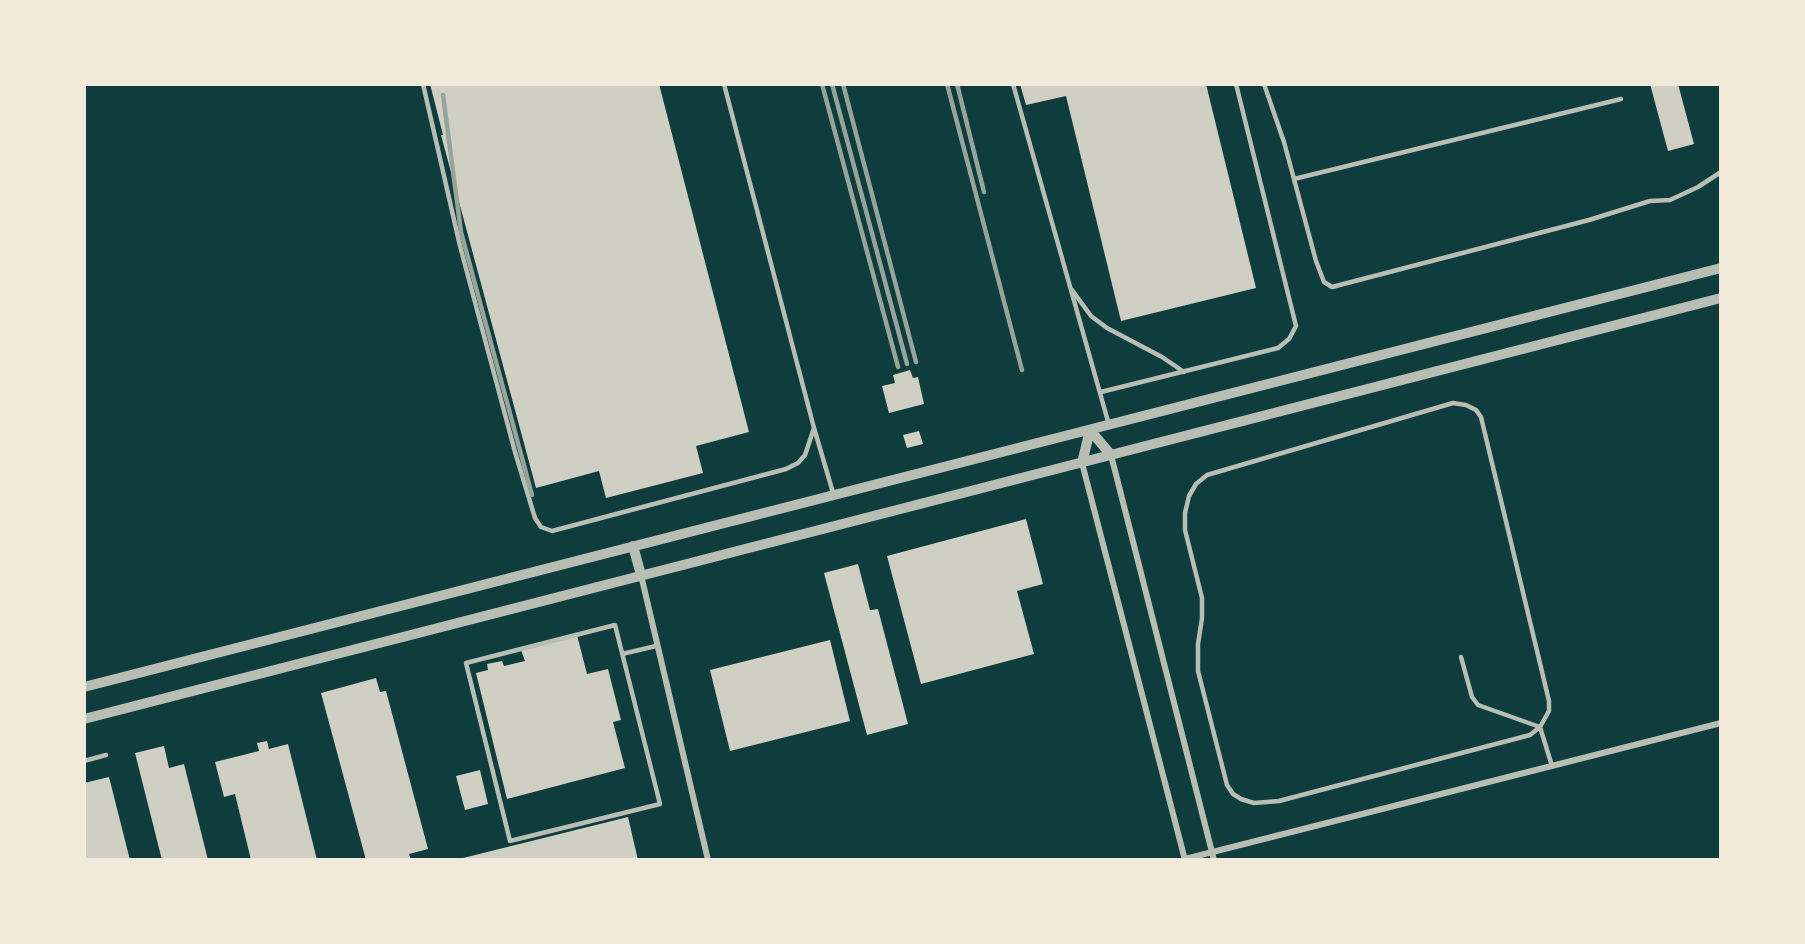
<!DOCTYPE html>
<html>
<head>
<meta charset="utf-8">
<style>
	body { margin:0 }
	#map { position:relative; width:1805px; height:944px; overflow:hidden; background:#0f3d3e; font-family:Georgia,serif }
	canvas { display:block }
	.frame { position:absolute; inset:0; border:86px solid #f1e9da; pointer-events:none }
</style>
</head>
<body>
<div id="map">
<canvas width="1805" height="944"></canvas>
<div class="frame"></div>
</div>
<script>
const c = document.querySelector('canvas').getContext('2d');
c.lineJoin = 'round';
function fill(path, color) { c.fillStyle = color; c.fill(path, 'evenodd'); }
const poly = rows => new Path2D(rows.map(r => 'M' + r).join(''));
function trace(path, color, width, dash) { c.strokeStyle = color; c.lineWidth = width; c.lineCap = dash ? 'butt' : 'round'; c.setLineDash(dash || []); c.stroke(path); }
fill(poly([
	[430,84,659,84,749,432,696,446,703,473,606,498,599,471,536,488,441,135,443,135],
	[1020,84,1206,84,1256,288,1121,321,1066,96,1026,105],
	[1650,84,1678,84,1694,144,1668,151],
	[910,370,913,378,918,377,924,404,889,413,882,386,895,383,893,375],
	[919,431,923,444,907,448,903,435],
	[1026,519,1043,584,1017,591,1034,654,921,684,887,556],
	[858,564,870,610,878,609,908,724,867,735,824,573],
	[577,635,587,674,608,669,621,720,613,722,625,768,507,799,476,673,488,670,487,664,502,661,504,666,525,661,521,650],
	[830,640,850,721,730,751,710,670],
	[376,678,380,692,386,691,428,849,409,854,411,860,366,860,321,693],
	[267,741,269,749,288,744,317,860,251,860,235,794,224,797,215,762,259,751,257,743],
	[164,746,169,768,184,764,208,860,162,860,135,753],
	[480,770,488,804,465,810,456,776],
	[109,777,130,860,84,860,84,783],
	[628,817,638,860,459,860,459,859]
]), '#cfcfc3');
trace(poly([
	[423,84,460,246,515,452,535,518,541,527,552,531,786,469,798,463,805,455,814,428],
	[724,84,814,428,834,496],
	[1013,84,1109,425],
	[1264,84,1284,142,1316,261,1324,282,1332,287,1589,220,1650,201,1670,200,1698,187,1721,172],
	[1294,179,1621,99],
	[1072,290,1091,316,1107,328,1162,357,1184,372],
	[1101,392,1278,348,1289,339,1296,326,1236,84],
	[615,625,660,804,510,841,466,663,615,625],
	[622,654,656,646],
	[1461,657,1472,697,1478,705,1540,727],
	[1540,727,1530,735,1279,801,1254,803,1241,799,1233,794,1227,785,1198,671,1198,644,1202,618,1202,598,1185,530,1185,513,1189,496,1196,484,1207,475,1453,403,1466,405,1476,410,1481,417,1549,701,1549,711,1540,727,1552,766],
	[84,761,106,755]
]), '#b8beb3', 4.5);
trace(poly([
	[1111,455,1214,860],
	[1082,463,1185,860],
	[641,575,708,860],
	[1185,859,1721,723]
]), '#b8beb3', 6);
trace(poly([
	[1090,430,1111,455],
	[1082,463,1090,430],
	[633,546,641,575],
	[84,687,1721,268],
	[84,719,1721,298]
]), '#b8beb3', 10);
trace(poly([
	[822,84,898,367],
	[832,84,907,364],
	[843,84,916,362],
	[947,84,1022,370],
	[957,84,984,192],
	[443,95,461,232,532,495]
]), '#97a49c', 4.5);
</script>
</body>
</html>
